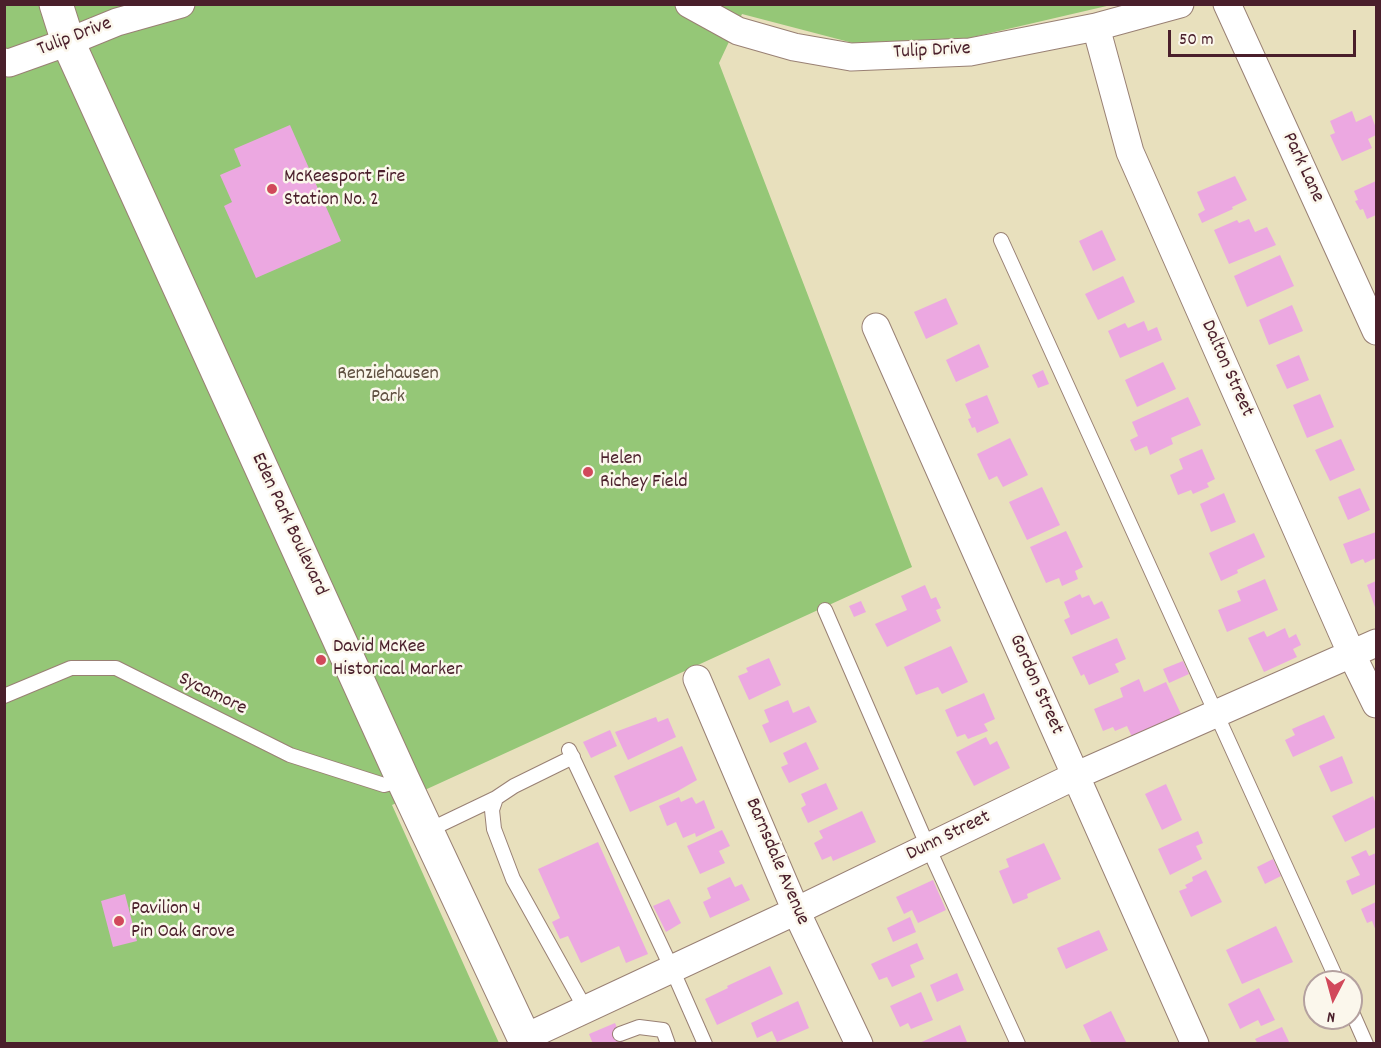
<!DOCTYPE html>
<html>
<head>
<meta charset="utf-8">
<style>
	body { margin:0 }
	#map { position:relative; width:1381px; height:1048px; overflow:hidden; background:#e8e0bd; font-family:Dekko,sans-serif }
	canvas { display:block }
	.frame { position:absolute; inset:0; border:6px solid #4a1f2b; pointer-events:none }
	.north { position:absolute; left:1303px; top:970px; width:60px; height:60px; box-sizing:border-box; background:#fbf7ec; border:2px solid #b4a19f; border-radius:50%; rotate:186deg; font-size:16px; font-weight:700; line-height:24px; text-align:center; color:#4a1f2b }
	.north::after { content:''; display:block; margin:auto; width:21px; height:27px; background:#d1495b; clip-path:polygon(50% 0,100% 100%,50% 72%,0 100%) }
	.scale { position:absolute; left:1168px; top:30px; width:188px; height:27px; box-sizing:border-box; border:3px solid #4a1f2b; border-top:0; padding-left:8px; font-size:18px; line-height:21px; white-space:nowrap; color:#4a1f2b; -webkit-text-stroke:4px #fbf7ec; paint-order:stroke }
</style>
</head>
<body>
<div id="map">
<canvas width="1381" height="1048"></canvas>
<div class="frame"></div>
<div class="north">N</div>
<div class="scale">50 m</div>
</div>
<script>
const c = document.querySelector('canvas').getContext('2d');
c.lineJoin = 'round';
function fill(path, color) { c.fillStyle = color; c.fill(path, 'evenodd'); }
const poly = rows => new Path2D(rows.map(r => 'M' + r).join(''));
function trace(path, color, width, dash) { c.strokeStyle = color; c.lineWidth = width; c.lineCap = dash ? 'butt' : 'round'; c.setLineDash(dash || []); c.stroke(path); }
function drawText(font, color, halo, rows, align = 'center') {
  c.font = font + ' Dekko,sans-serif'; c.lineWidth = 5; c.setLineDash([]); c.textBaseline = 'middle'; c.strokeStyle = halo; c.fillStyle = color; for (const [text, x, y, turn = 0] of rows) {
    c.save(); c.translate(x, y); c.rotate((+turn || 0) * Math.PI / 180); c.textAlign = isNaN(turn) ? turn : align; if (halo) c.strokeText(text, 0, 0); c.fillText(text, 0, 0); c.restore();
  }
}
fill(poly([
	[5,5,1111,5,969,38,853,43,742,14,719,63,912,567,392,805,499,1043,5,1043]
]), '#95c777');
fill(poly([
	[1352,111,1356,122,1371,115,1376,128,1376,135,1368,139,1372,148,1342,161,1330,135,1335,133,1330,121],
	[290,125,341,241,256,278,224,206,232,202,220,175,241,166,234,149],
	[1235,176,1247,200,1232,207,1233,209,1202,223,1198,214,1205,210,1197,192],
	[1376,181,1376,215,1367,219,1363,209,1360,210,1355,201,1358,200,1354,191],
	[1249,219,1255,232,1267,227,1276,245,1229,264,1214,230,1237,220,1239,223],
	[1102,230,1116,260,1093,271,1079,241],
	[1280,255,1294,286,1247,307,1234,276],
	[1123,276,1135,302,1098,320,1085,294],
	[946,298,958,324,926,339,914,312],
	[1292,305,1303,331,1269,345,1259,320],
	[1144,321,1148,331,1157,327,1162,340,1120,358,1108,331,1125,323,1128,328],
	[979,344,989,367,956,382,946,360],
	[1299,355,1309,380,1287,389,1276,365],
	[1163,362,1176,389,1137,407,1125,380],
	[1043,370,1049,384,1038,388,1032,375],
	[1320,394,1334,427,1307,438,1293,405],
	[987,395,999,423,977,433,975,427,972,428,968,419,971,418,965,404],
	[1188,397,1201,425,1171,438,1173,444,1150,455,1147,446,1135,451,1130,440,1138,436,1132,422],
	[1010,438,1028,475,1003,487,997,476,989,480,977,454],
	[1341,439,1355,470,1330,481,1315,450],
	[1202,449,1215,479,1207,483,1209,487,1193,494,1191,490,1178,495,1170,475,1183,469,1179,459],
	[1042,487,1060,525,1027,540,1009,502],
	[1360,488,1370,510,1348,520,1338,497],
	[1224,493,1236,522,1211,532,1200,504],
	[1066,531,1083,567,1075,571,1078,579,1062,586,1059,578,1046,583,1030,547],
	[1376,532,1376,558,1365,563,1363,559,1351,564,1343,544],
	[1254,533,1265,557,1237,570,1238,573,1221,581,1209,553],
	[1265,579,1278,610,1227,632,1218,610,1241,601,1237,591],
	[1376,581,1376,610,1367,585],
	[925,585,931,599,936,597,941,608,936,610,941,621,887,647,875,624,907,610,901,596],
	[1080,594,1082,598,1089,595,1094,605,1102,601,1110,618,1071,635,1064,620,1070,617,1064,602],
	[861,601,866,612,854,617,849,606],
	[1285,628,1289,638,1296,634,1301,645,1293,649,1297,657,1264,672,1248,638,1264,631,1267,637],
	[1117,638,1126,659,1115,664,1119,672,1089,685,1084,674,1081,676,1072,657],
	[951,646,968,682,942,694,938,687,916,695,904,667],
	[769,658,781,685,749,700,738,676,748,672,746,668],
	[1183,661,1189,674,1169,683,1163,669],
	[1139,679,1144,692,1166,682,1181,714,1132,737,1127,726,1115,731,1113,727,1103,731,1094,709,1123,697,1120,688],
	[984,693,995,719,984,724,988,731,968,739,965,734,957,737,945,710],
	[788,700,793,713,809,706,817,722,770,743,762,725,769,722,764,710],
	[1324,715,1335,738,1293,757,1285,740,1295,735,1292,729],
	[656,717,658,722,668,718,676,737,628,760,615,732],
	[610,730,617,746,591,758,583,742],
	[986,737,990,745,997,741,1010,768,974,786,956,752],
	[806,742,819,769,789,783,781,767,788,764,783,753],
	[682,746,697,780,676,792,630,812,614,776],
	[1342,756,1353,783,1331,792,1319,766],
	[826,783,838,809,808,823,801,808,806,805,801,794],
	[1166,784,1182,820,1162,830,1145,794],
	[1373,796,1376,804,1376,827,1345,842,1332,816],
	[679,797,681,802,692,797,696,804,704,800,715,828,696,837,695,833,683,838,676,822,667,826,659,806],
	[862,811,876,842,833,861,831,856,822,860,814,843,823,838,819,831],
	[722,830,730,846,719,851,725,863,700,874,687,846],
	[1198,831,1203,843,1196,846,1202,859,1170,875,1158,849],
	[598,842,648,954,626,963,619,946,581,963,568,936,560,939,552,922,560,918,538,869],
	[1044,843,1061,879,1027,894,1028,898,1013,904,999,871,1009,867,1006,859],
	[1366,850,1369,856,1376,853,1376,884,1352,895,1346,881,1360,875,1351,857],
	[1273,859,1281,876,1265,884,1257,867],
	[1206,870,1222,902,1191,917,1179,891,1187,888,1185,885,1193,881,1192,877],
	[730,877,735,887,742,884,750,900,710,918,703,902,711,898,707,888],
	[933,880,946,910,918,923,912,910,904,914,896,897],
	[125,894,137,941,113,947,101,901],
	[669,899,681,923,666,932,653,906],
	[1376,902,1376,931,1372,921,1367,923,1361,909],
	[910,917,916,932,893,942,887,928],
	[1276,926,1293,962,1242,984,1226,950],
	[1099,930,1108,950,1066,969,1057,948],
	[917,943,924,959,910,965,915,977,892,987,887,977,879,980,871,964],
	[770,966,783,994,717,1025,705,999,728,988,727,986],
	[957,973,964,990,937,1002,930,985],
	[1259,988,1275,1020,1261,1026,1258,1020,1240,1029,1228,1004],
	[921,992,933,1020,911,1029,908,1023,900,1027,890,1006],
	[798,1001,809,1028,777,1042,772,1031,757,1038,751,1023],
	[1111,1011,1126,1042,1092,1044,1083,1025],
	[615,1023,624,1044,593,1044,589,1034],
	[960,1025,967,1042,963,1044,917,1044],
	[1282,1027,1290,1044,1258,1044,1255,1039]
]), '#eca8e1');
const lane = poly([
	[1001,240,1338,982],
	[825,610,928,847,1018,1044],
	[4,696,71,668,116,668,290,755,384,785,403,780],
	[569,750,672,969,705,1044],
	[573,757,514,786,496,798,492,810,494,829,513,879,586,1010],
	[427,831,496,798],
	[1351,1010,1366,1044],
	[620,1034,639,1027,663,1030,668,1044]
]);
const street = poly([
	[689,4,738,31,794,47,851,57,970,52,1096,27,1180,4],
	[1227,4,1376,331],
	[1096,27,1130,152,1352,655,1376,704],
	[4,62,9,63,68,42,117,22,181,4],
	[876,327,1195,1044],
	[697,679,796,911,859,1044],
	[524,1038,796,911,1075,776,1376,643]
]);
const secondary = poly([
	[56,4,68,42,403,780,527,1044]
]);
trace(lane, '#998074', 16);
trace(street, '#998074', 29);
trace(secondary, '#998074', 35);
trace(lane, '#fff', 14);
trace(street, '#fff', 27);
trace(secondary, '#fff', 33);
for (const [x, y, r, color] of [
	[272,189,6,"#d1495b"],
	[588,472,6,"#d1495b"],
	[321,660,6,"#d1495b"],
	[119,921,6,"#d1495b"]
]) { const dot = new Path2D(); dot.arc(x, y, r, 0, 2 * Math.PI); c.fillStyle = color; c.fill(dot); trace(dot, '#fbf7ec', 2); }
drawText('20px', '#4a1f2b', '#fbf7ec', [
	["Tulip Drive",75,38,-21],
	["Tulip Drive",932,52,-3],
	["Park Lane",1302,168,65],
	["Dalton Street",1226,369,66],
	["Eden Park Boulevard",288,525,65],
	["Gordon Street",1035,685,66],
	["Sycamore",212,695,26],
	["Dunn Street",949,837,-26],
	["Barnsdale Avenue",776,862,67]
]);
drawText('20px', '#4a1f2b', '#fbf7ec', [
	["McKeesport Fire",284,178],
	["Station No. 2",284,201],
	["Helen",600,460],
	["Richey Field",600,483],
	["David McKee",333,648],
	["Historical Marker",333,671],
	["Pavilion 4",131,910],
	["Pin Oak Grove",131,933]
], 'left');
drawText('20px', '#605142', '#fbf7ec', [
	["Renziehausen",388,375],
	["Park",388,398]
]);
</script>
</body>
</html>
